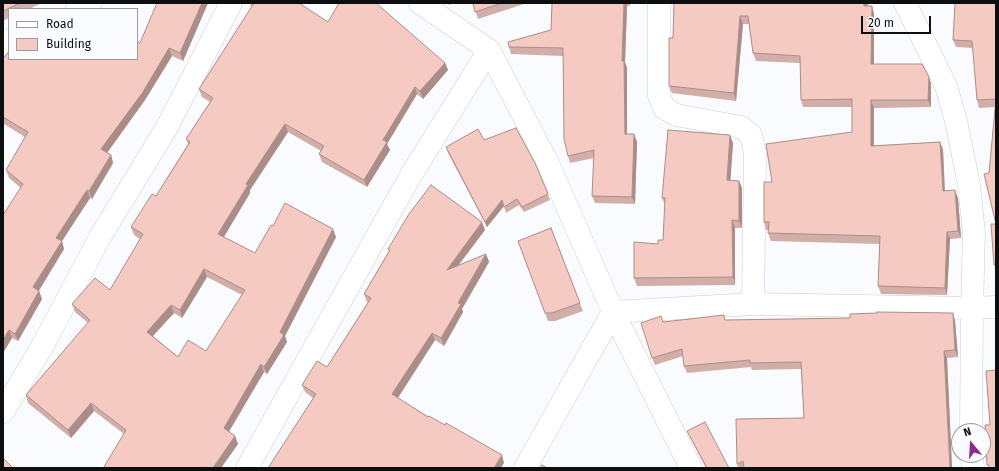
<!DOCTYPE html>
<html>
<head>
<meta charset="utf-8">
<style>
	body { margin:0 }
	#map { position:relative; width:999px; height:471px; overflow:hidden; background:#f9fbff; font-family:"Fira Sans",sans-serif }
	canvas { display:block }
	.frame { position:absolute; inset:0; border:4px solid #0d0e0f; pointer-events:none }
	.legend { position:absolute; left:8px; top:8px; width:130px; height:52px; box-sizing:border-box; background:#f9fbff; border:1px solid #9b9c9f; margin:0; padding:5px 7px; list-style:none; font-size:12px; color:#0d0e0f }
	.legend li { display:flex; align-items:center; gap:8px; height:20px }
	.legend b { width:20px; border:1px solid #9b9c9f }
	.north { position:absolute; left:951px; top:423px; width:40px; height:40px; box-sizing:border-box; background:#f9fbff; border:1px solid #9b9c9f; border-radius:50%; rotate:342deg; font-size:11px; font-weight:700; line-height:16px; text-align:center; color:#0d0e0f }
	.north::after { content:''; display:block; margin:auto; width:14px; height:18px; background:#8d288f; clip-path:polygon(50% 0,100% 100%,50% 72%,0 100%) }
	.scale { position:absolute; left:861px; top:16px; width:70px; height:18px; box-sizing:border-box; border:2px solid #0d0e0f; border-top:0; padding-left:5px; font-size:12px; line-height:14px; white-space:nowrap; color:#0d0e0f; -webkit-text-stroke:3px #f9fbff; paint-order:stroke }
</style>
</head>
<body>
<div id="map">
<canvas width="999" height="471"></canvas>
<div class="frame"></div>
<ul class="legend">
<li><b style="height:5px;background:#fff"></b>Road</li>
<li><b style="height:11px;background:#f4cac3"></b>Building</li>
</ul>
<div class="north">N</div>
<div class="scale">20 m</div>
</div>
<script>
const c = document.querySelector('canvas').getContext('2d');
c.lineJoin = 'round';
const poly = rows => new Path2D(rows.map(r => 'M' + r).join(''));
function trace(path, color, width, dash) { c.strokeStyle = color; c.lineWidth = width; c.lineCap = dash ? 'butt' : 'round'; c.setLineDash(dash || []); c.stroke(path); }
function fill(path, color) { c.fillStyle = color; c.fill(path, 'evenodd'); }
const minor = poly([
	[420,3,489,50,548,163,613,312,691,468],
	[659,3,659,96,664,108,676,115,741,127,751,135,755,153,753,304],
	[905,3,946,86,956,121,969,185,974,233,972,308,971,431],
	[77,9,91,3],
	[3,44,9,40],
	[3,412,43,345,100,237,166,129,231,3],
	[972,455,973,468],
	[247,468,411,175,489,50],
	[525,468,613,312,753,304,972,308,996,307]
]);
trace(minor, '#caccd1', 23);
trace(minor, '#fff', 22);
fill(poly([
	[3,3,42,3,29,9,9,9,9,18,3,21],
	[157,3,208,3,183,61,172,56,145,100,107,153,111,155,113,163,92,199,90,198,62,241,64,249,39,291,42,299,18,341,12,338,3,353,3,215,21,188,9,178,6,170,25,137,4,124,3,126,3,59,140,43],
	[250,3,299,3,328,22,445,63,448,70,423,99,417,94,387,144,390,150,367,187,322,162,319,154,321,151,288,132,250,190,250,193,223,237,255,253,273,226,336,237,285,336,287,342,267,374,264,372,229,432,235,436,238,444,221,468,105,468,104,467,124,434,94,411,71,438,28,403,26,395,88,323,75,312,72,304,110,290,140,239,134,235,131,227,156,196,188,144,186,139,210,102,202,97,199,89,252,7,251,6],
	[207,277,242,295,206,351,178,357,153,336,174,313,182,318],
	[448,3,454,3,449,5],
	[473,3,527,3,478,19],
	[552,3,630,3,630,6,627,6,625,62,627,68,627,134,634,134,637,142,635,204,595,203,592,196,594,158,570,163,568,156,563,56,511,54,509,47,551,30],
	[674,3,868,3,868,6,872,6,874,14,874,64,929,77,931,84,931,107,874,108,874,146,940,142,943,150,945,191,958,198,961,238,950,239,947,295,881,294,878,286,880,244,771,241,768,233,768,230,766,230,764,222,772,182,852,132,852,107,803,107,801,100,800,63,756,61,753,53,749,24,743,24,736,101,672,93,669,86,673,38],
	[996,3,996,270,994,265,996,224,989,173,995,107,979,108,977,100,973,48,956,47,953,40],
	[484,140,548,194,550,200,524,212,519,205,506,213,504,206,487,227,448,153,446,147],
	[733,143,730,180,739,181,742,188,742,228,735,228,735,285,637,286,634,278,658,244,663,240,665,205,662,198],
	[551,228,583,311,555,321,548,321,518,241],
	[485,230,459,265,486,254,489,262,462,309,463,312,444,346,435,340,398,398,504,463,313,398,305,392,302,385,327,367,368,302,367,302,364,294,389,251,388,249],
	[953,313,955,321,958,357,947,358,952,468,738,468,737,464,804,418,801,369,752,370,751,367,687,373,684,366,683,356,655,365,652,358,664,322,850,318],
	[687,431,729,468,706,468,690,437]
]), '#d2aea8');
fill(poly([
	[202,3,208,3,183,61,180,53],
	[624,3,626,3,627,6,625,62,627,68,627,141,625,134,622,61],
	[864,3,868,3,867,14,864,6],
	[872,6,874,14,874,71,871,64],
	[740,16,743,24,736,101,734,93],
	[169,48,172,56,145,100,104,157,101,149],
	[445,63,448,70,423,99,420,91],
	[929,77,931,84,931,107,928,100],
	[415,87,417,94,387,144,390,150,367,187,364,180,383,140],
	[871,100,874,108,874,154,871,146],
	[285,124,288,132,250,190,250,193,221,242,218,234,246,184],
	[634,134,637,142,635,204,632,197],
	[730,135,733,143,730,188,727,180],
	[940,142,943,150,945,199,943,191],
	[111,155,113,163,92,199,89,191],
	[739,181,742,188,742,228,739,221],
	[87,190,90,198,62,241,64,249,36,295,33,287,56,238],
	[955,190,958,198,961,238,958,231],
	[502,200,504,206,487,227,485,222],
	[732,220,735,228,735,285,733,277],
	[482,222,485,230,449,277,447,270],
	[333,229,336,237,285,336,287,342,267,374,264,367,280,332],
	[947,232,950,239,947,295,945,288],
	[486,254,489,262,462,309,463,312,444,346,441,338,458,303],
	[204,269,207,277,182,318,180,310],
	[39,291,42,299,18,341,15,334],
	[171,305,174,313,150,339,147,332],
	[953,313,955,321,958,357,955,350],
	[9,330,12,338,3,353,3,340],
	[432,333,435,340,395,402,392,394],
	[944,351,947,358,952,468,950,468],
	[261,364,264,372,226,436,224,428],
	[91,403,94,411,71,438,68,430],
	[235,436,238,444,221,468,213,468],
	[502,455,504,463,501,468,494,468]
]), '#ab8d88');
const building = poly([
	[3,3,20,3,3,11,3,3],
	[157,3,202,3,180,53,169,48,143,92,101,149,111,155,89,191,87,190,56,238,62,241,33,287,39,291,15,334,9,330,3,340,3,215,23,184,6,170,28,132,3,117,3,59,9,51,9,59,137,59,137,41,140,43,157,3],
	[254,3,299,3,328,22,339,3,376,3,445,63,420,91,415,87,383,140,387,142,364,180,319,154,324,146,285,124,246,184,248,185,218,234,255,253,271,225,273,226,285,203,333,229,280,332,284,335,264,367,261,364,224,428,235,436,213,468,207,468,205,467,204,468,106,468,104,467,126,430,91,403,68,430,26,395,90,320,72,304,95,278,110,290,143,234,131,227,152,194,156,196,190,142,186,139,213,98,199,89,254,3],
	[204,269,245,290,206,351,188,340,178,357,147,332,171,305,180,310,204,269],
	[473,3,502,3,475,12,473,3],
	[552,3,624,3,622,61,624,61,625,134,634,134,632,197,592,196,594,150,568,156,564,139,563,48,509,47,508,42,551,30,552,3],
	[674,3,864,3,864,6,872,6,871,64,922,64,929,77,928,100,871,100,871,146,940,142,943,191,955,190,958,231,947,232,945,288,878,286,880,236,768,233,769,222,764,222,764,182,772,182,766,144,852,132,852,99,801,100,800,56,753,53,748,16,740,16,734,93,669,86,669,38,673,38,674,3],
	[955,3,996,3,996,99,977,100,972,41,953,40,955,3],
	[996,99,996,265,994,265,991,224,996,224,984,174,989,173,996,99],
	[516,128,535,163,548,194,522,207,517,199,504,207,502,200,485,222,446,147,478,129,484,140,516,128],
	[668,130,730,135,727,180,739,181,739,221,732,220,733,277,634,278,634,242,658,244,658,240,663,240,665,198,662,198,668,130],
	[431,185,482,222,447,270,486,254,458,303,461,304,441,338,432,333,392,394,428,417,429,416,445,425,446,423,502,455,494,468,268,468,316,394,302,385,317,361,327,367,371,298,364,294,390,250,388,249,409,214,431,185],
	[551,228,580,303,552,313,545,313,518,241,551,228],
	[877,312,953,313,955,350,944,351,950,468,744,468,743,461,737,464,736,419,804,418,801,362,750,363,750,360,684,366,682,349,652,358,641,323,661,316,663,322,724,315,725,320,850,318,850,314,877,313,877,312],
	[996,370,996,468,989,468,989,465,987,465,985,425,990,425,986,371,996,370],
	[705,422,729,468,707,468,687,431,705,422],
	[3,458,13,468,3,468,3,458],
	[542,465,547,468,540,468,542,465]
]);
fill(building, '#f4cac3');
trace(building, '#ab8d88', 1);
</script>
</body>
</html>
